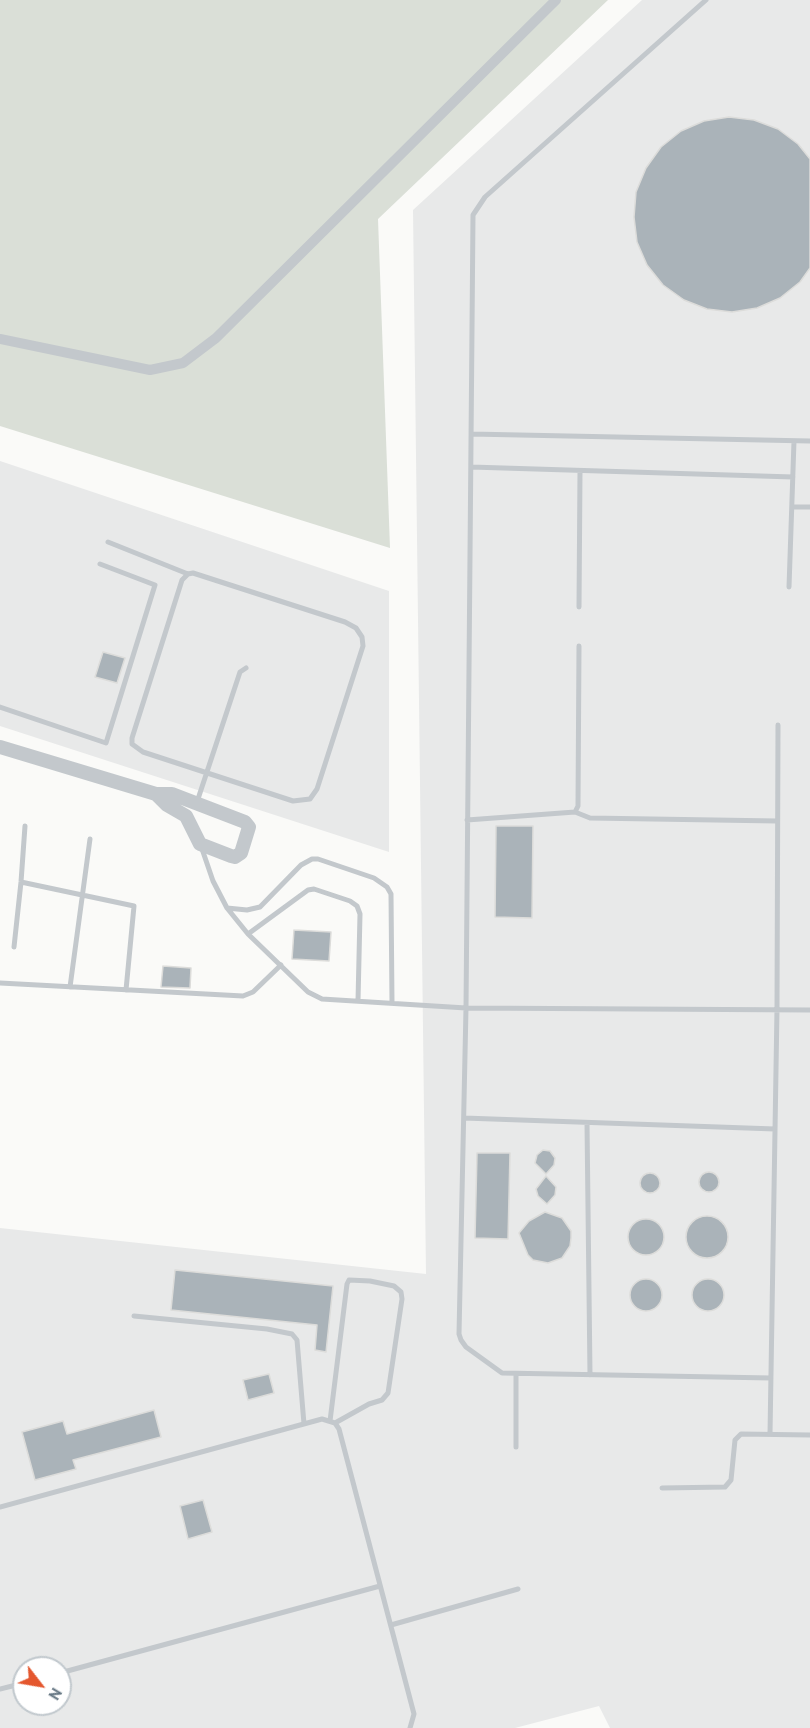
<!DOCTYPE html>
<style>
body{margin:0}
#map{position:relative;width:810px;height:1728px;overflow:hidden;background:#fafaf8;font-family:"PT Sans",sans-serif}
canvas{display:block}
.north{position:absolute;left:12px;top:1656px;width:60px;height:60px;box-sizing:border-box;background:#fff;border:2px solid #c1c8cd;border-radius:50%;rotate:121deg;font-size:16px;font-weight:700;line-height:24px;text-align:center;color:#657683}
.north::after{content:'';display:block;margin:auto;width:21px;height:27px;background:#e4572e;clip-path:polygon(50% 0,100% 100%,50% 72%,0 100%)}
</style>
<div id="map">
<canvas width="810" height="1728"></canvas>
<div class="north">N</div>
</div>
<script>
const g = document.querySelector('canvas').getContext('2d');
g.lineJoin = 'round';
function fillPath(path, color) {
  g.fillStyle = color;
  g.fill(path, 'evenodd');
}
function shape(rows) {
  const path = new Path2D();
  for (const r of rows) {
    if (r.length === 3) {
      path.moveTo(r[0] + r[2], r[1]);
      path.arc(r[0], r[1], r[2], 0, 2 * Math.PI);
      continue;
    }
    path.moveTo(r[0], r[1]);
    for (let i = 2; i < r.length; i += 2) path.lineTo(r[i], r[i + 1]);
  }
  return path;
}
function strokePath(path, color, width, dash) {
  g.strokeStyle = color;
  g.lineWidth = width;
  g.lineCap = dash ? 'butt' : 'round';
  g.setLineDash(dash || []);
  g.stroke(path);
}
const built = shape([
 [642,0,810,0,810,1728,610,1728,599,1706,515,1728,0,1728,0,1228,426,1274,413,210],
 [24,1668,60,1668,60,1704,24,1704],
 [0,461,389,591,389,852,0,726]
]);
const green = shape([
 [0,0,608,0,378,219,390,548,0,426]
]);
const building = shape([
 [729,117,754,120,778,129,798,144,810,159,810,268,800,282,780,298,757,308,732,312,707,309,684,300,663,285,647,265,637,242,634,217,636,192,646,168,661,147,681,131,704,121,729,117],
 [103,652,125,658,117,683,95,677,103,652],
 [496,826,533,826,532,918,495,917,496,826],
 [294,930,331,932,329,961,292,959,294,930],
 [163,966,191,968,190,988,161,987,163,966],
 [543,1150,550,1151,555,1158,554,1165,546,1174,535,1163,537,1155,543,1150],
 [477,1153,510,1153,508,1239,475,1238,477,1153],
 [709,1182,10],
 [650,1183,10],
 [546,1176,556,1187,555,1195,547,1204,538,1196,536,1189,546,1176],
 [545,1212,562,1218,571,1231,571,1238,570,1246,562,1258,548,1263,533,1260,528,1255,519,1233,529,1221,545,1212],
 [707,1237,21],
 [646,1237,18],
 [175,1270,333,1286,326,1352,315,1350,317,1325,171,1310,175,1270],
 [708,1295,16],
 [646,1295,16],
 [269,1374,274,1393,248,1400,243,1380,269,1374],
 [154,1410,161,1437,73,1460,76,1469,35,1480,22,1432,63,1421,67,1434,154,1410],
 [203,1500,212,1532,188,1539,180,1506,203,1500]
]);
const service = shape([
 [706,0,485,197,473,215,466,1008,459,1334,461,1340,466,1347,502,1373,771,1378],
 [471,434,810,441],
 [471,467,793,477],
 [792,507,810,507],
 [108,542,188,574,193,573,345,622,356,628,362,637,363,646,317,789,310,799,293,801,143,752,132,744,132,738,182,580,188,574],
 [789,587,794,441],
 [579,607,580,471],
 [0,707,106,743,155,585,100,564],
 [197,802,240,672,246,668],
 [575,812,590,818,777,821],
 [467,820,575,812,578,806,579,646],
 [201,846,213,881,227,908,248,934,308,992,322,999,466,1008,810,1010],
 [21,882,134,906,126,990],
 [227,908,247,910,260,907,301,865,312,859,318,859,374,878,387,887,391,894,392,1003],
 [248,934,308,890,314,889,350,901,357,906,360,914,358,1001],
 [14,947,21,882,25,826],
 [0,983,243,996,253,992,281,965],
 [70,987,90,839],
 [464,1118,775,1129],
 [587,1123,590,1375],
 [134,1316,267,1329,292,1334,297,1340,304,1424],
 [330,1421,347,1284,349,1280,370,1281,394,1286,401,1292,402,1299,388,1393,382,1400,369,1404,335,1423],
 [770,1434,777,1009,778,725],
 [516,1447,516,1374],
 [662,1488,725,1487,731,1480,735,1440,741,1434,810,1435],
 [0,1507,322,1419,335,1423,339,1429,414,1714,410,1728],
 [391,1625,518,1589],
 [60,1673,380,1586],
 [0,1689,24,1683]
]);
const minor = shape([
 [0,339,150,370,183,363,216,338,556,0]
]);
const tertiary = shape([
 [0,747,156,794,172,794,245,822,249,827,241,853,235,857,231,856,200,844,186,816,167,805,156,794]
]);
fillPath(built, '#e8e9e9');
fillPath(green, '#dadfd7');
fillPath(building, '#aab3b9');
strokePath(building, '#dcdcda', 1.5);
strokePath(service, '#c3c8cc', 5);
strokePath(minor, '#c3c8cc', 10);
strokePath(tertiary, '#c3c8cc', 14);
</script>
